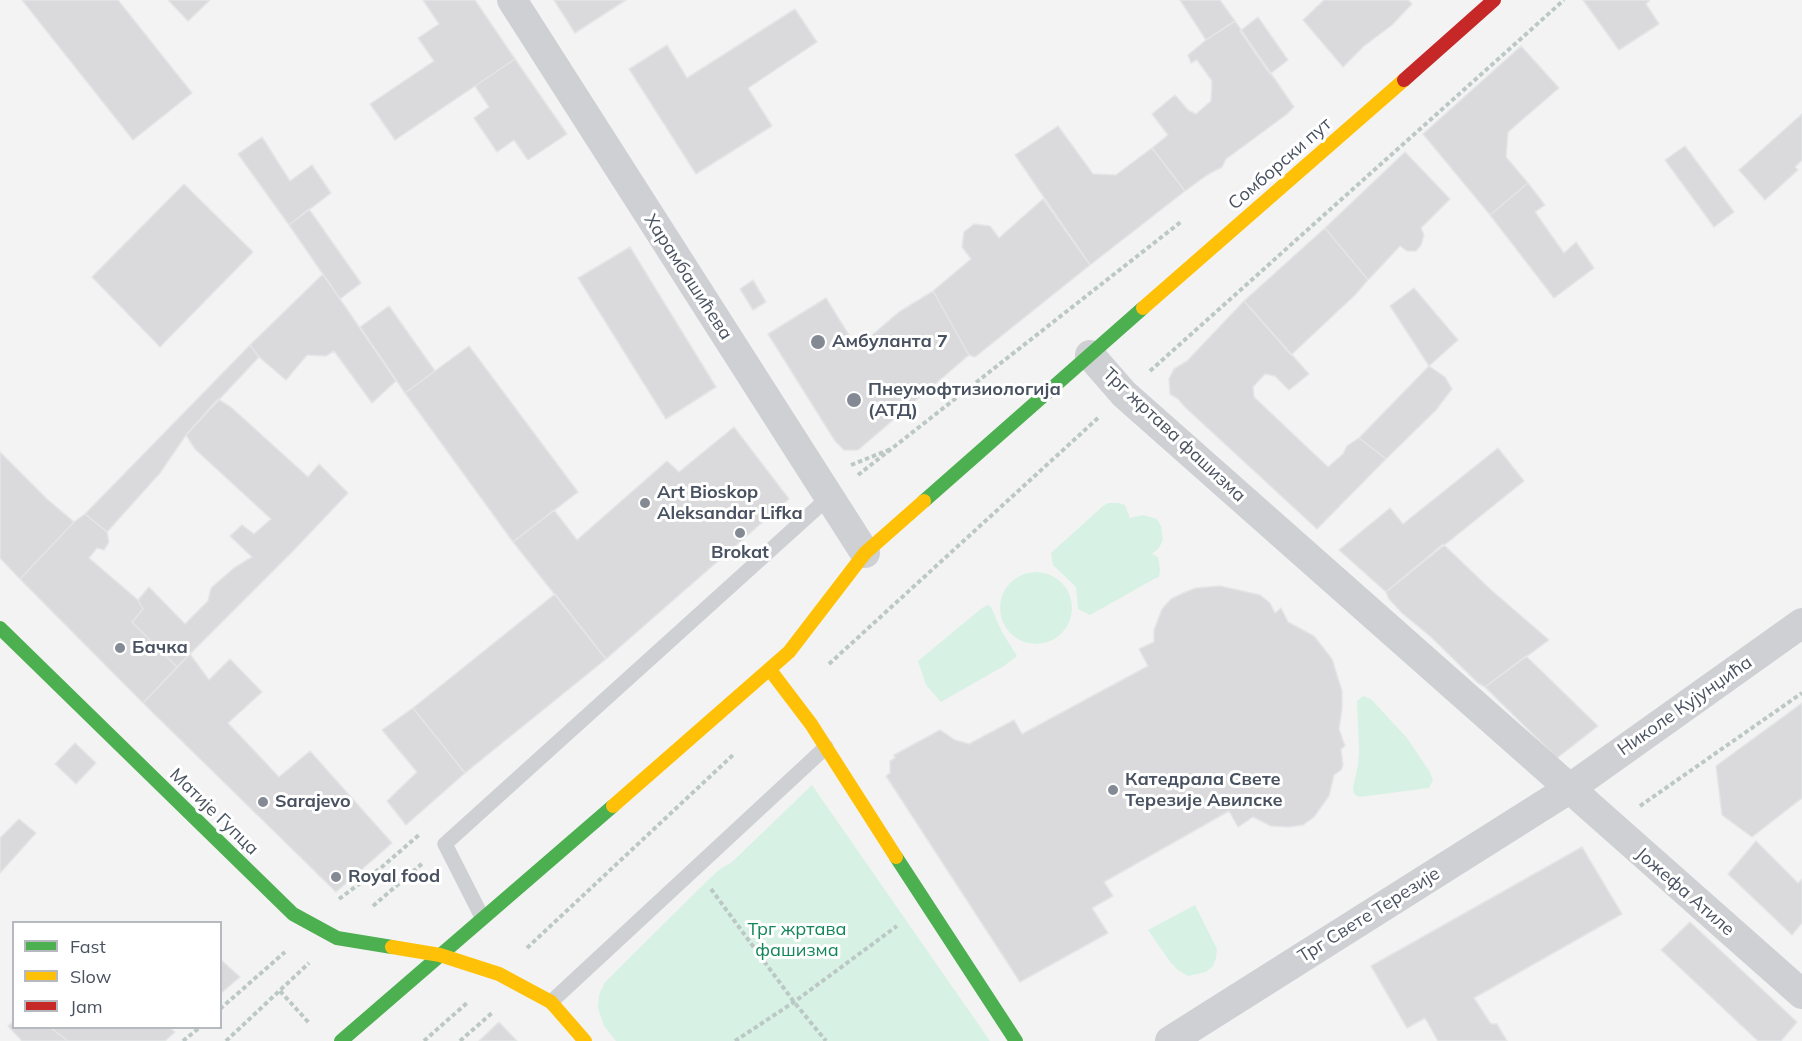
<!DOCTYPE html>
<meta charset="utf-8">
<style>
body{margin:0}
#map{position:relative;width:1802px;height:1041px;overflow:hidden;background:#f3f3f3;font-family:Mulish,sans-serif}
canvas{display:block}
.legend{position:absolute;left:12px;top:921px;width:210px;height:108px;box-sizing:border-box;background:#fff;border:2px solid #b6babf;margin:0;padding:8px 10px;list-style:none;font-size:18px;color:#495260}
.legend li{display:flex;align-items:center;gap:12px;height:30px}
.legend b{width:30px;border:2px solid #b6babf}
</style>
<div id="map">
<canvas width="1802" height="1041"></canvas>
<ul class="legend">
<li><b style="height:8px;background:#4caf50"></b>Fast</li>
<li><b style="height:8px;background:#ffc107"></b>Slow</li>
<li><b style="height:8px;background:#c62828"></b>Jam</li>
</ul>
</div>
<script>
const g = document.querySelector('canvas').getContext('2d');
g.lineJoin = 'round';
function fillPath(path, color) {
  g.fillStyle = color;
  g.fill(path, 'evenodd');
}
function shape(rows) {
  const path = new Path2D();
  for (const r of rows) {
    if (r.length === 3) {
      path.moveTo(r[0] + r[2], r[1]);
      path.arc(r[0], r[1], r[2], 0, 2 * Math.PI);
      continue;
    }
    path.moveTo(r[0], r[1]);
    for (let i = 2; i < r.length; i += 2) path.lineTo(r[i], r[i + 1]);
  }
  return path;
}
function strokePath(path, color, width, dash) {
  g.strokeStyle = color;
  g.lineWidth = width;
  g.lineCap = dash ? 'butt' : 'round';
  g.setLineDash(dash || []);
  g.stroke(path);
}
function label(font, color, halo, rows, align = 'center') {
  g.font = font + ' Mulish,sans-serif';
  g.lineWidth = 6;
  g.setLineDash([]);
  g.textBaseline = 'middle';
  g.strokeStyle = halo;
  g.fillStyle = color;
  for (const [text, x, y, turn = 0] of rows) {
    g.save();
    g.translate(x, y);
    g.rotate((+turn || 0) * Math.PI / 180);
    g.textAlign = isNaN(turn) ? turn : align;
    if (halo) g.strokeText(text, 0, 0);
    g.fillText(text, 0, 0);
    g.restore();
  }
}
const green = shape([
 [1108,503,1118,503,1125,505,1130,518,1143,515,1157,519,1161,526,1163,540,1159,548,1152,554,1158,557,1160,570,1159,577,1154,579,1090,615,1078,609,1076,587,1053,565,1051,553,1103,506],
 [1036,608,36],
 [988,605,991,607,1002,632,1017,656,1004,666,941,702,926,685,918,661,982,608],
 [1363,696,1371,699,1407,738,1430,772,1433,780,1429,788,1367,796,1359,797,1354,794,1353,787,1358,765,1359,751,1357,701],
 [812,785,990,1041,616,1041,604,1026,598,1008,599,995,605,982,706,882,720,869,732,862],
 [1195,905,1217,949,1216,958,1213,966,1206,972,1188,976,1178,970,1171,963,1148,930]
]);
const building = shape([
 [22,0,118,0,192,93,133,140,22,0],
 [168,0,210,0,188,21,168,0],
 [423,0,475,0,515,59,395,140,370,104,434,61,418,38,439,24,423,0],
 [554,0,626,0,575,33,554,0],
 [1180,0,1220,0,1235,21,1206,40,1180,0],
 [1324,0,1408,0,1412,4,1392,25,1364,46,1343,67,1303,20,1324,0],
 [1583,0,1650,0,1646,4,1659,24,1619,50,1583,0],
 [795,9,817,42,748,88,772,126,696,174,629,69,667,45,687,78,795,9],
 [1258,17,1288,60,1270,74,1240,31,1258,17],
 [1235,21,1294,107,1287,114,1226,159,1222,167,1207,175,1185,191,1152,148,1168,135,1152,114,1175,95,1188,110,1196,114,1211,101,1212,81,1197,60,1191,63,1188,55,1206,40,1235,21],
 [1521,46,1559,88,1508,132,1506,157,1528,183,1490,215,1423,134,1521,46],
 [515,59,567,134,528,160,514,140,497,152,474,118,489,107,475,86,515,59],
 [1802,114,1802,160,1795,167,1798,170,1765,200,1739,170,1802,114],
 [1058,126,1093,174,1116,175,1152,148,1185,191,1090,265,1015,155,1058,126],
 [262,137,290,181,312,165,331,193,289,225,238,154,262,137],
 [1685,146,1734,212,1714,227,1665,160,1685,146],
 [1405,152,1450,199,1421,228,1424,235,1421,245,1416,251,1407,251,1400,246,1368,280,1325,228,1405,152],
 [1528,183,1545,205,1535,212,1564,253,1576,242,1594,268,1554,298,1490,215,1528,183],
 [184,184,253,252,160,347,92,277,184,184],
 [1043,199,1090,265,975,357,969,355,933,291,971,259,962,247,964,232,974,224,990,226,999,238,1043,199],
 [309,209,361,283,340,299,289,225,309,209],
 [1325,228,1368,280,1355,295,1291,355,1244,301,1325,228],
 [630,247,716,387,666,419,578,278,630,247],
 [323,274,396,381,372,403,334,351,326,356,307,355,286,380,259,357,250,345,323,274],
 [753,280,766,302,753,310,740,289,753,280],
 [1414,288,1458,340,1429,366,1390,306,1414,288],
 [933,291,969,355,858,450,844,450,835,441,768,334,826,298,857,348,899,312,933,291],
 [1244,301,1309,374,1289,390,1275,376,1265,374,1253,387,1254,397,1328,467,1343,454,1347,446,1359,438,1386,459,1317,529,1186,408,1178,399,1170,394,1169,379,1174,369,1187,361,1244,301],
 [389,306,435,371,405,393,360,327,389,306],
 [250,345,259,357,186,435,160,473,107,532,85,514,250,345],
 [469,346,578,492,513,542,405,393,469,346],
 [1429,366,1445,377,1452,389,1436,410,1386,459,1359,438,1429,366],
 [218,399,232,408,308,477,319,464,348,493,294,550,177,667,132,622,143,609,138,600,149,587,185,624,208,601,211,588,234,568,252,557,230,536,242,525,254,534,271,519,195,449,186,435,218,399],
 [734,427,789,499,606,659,513,542,554,510,577,540,667,461,679,472,734,427],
 [1498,448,1524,481,1386,592,1339,550,1390,508,1403,524,1498,448],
 [0,452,47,499,74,522,20,579,0,558,0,452],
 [85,514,107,532,109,542,104,550,97,548,89,558,138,600,143,609,132,622,177,667,143,703,20,579,74,522,85,514],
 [1443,544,1490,589,1549,640,1485,687,1478,683,1431,637,1402,613,1389,599,1386,592,1443,544],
 [1220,586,1260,595,1270,603,1275,613,1281,608,1288,622,1314,636,1332,659,1342,691,1342,709,1339,729,1345,746,1341,749,1343,765,1341,770,1334,775,1329,796,1314,817,1303,825,1288,827,1271,826,1253,817,1238,827,1229,811,1104,882,1113,896,1092,908,1108,933,1020,982,886,776,890,773,890,761,895,758,894,755,940,730,955,740,969,744,1014,720,1022,734,1148,666,1139,649,1154,642,1154,630,1162,609,1171,599,1181,594,1196,588,1220,586],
 [555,594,606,659,465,773,413,708,555,594],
 [190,654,209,680,230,659,262,692,228,723,279,777,310,751,392,843,336,892,143,703,190,654],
 [1526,656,1598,726,1557,758,1485,687,1526,656],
 [1802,703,1802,798,1752,837,1722,815,1716,766,1802,703],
 [413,708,465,773,406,825,387,801,417,772,382,730,413,708],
 [75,743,96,763,76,784,55,764,75,743],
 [19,819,36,833,0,873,0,838,19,819],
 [1756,841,1798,883,1802,879,1802,923,1792,935,1728,874,1756,841],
 [1582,847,1622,914,1474,998,1491,1024,1497,1024,1507,1041,1438,1041,1425,1018,1407,1028,1371,966,1582,847],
 [1690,922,1797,1022,1781,1041,1758,1041,1661,950,1690,922],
 [220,959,240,977,220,994,220,959],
 [14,1021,14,1028,51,1028,68,1041,22,1041,8,1026,14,1021],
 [499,1022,517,1041,479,1041,499,1022],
 [51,1028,170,1028,175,1032,165,1041,68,1041,51,1028]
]);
const path = shape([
 [1150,371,1564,0],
 [851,465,891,449],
 [858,475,1182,221],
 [829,664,1098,418],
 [1640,806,1802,693],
 [711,889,794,1002,826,1041],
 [339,899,383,866,420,834],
 [373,906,424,862],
 [527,948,734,754],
 [280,991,310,1024],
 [220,1009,285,952],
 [183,1041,199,1028],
 [226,1041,309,963],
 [424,1041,468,1002],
 [460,1041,493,1012],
 [735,1041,794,1002,897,926]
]);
const lane = shape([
 [482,917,445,844,828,498],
 [551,1002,826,747]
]);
const street = shape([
 [512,0,865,553],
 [1090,355,1124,394,1802,994],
 [1170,1041,1569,789,1802,623]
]);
const fast = shape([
 [924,501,1143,308],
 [0,628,293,914,337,938,392,947],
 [896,857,1016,1041],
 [341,1041,613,806]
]);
const slow = shape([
 [1143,308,1404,80],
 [770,670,811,724,896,857],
 [613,806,789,652,865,553,924,501],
 [392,947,440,955,499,974,551,1002,585,1041]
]);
const jam = shape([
 [1404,80,1494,0]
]);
const markers = [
 [818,342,8,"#848a93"],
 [854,400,8,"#848a93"],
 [645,503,6,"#848a93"],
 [740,533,6,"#848a93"],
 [120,648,6,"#848a93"],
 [1113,790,6,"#848a93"],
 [263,802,6,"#848a93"],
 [336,877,6,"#848a93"]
];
const streetNames = [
 ["Сомборски пут",1280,164,-41],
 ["Харамбашићева",688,277,57],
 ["Трг жртава фашизма",1174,435,43],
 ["Николе Кујунџића",1685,706,-35],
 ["Матије Гупца",214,812,44],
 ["Јожефа Атиле",1685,892,41],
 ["Трг Свете Терезије",1369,915,-32]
];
const poiNames = [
 ["Амбуланта 7",832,342],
 ["Пнеумофтизиологија",868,390],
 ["(АТД)",868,411],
 ["Art Bioskop",657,493],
 ["Aleksandar Lifka",657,514],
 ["Brokat",740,553,"center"],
 ["Бачка",132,648],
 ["Катедрала Свете",1125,780],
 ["Терезије Авилске",1125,801],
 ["Sarajevo",275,802],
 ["Royal food",348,877]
];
const parkNames = [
 ["Трг жртава",797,930],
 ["фашизма",797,951]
];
fillPath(green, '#d7f2e5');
fillPath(building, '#dadadc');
strokePath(building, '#e4e5e6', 1.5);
strokePath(path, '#bbc8c5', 4, [4.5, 3]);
strokePath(lane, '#ced0d3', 15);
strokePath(street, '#ced0d3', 30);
strokePath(fast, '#4caf50', 14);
strokePath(slow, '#ffc107', 14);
strokePath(jam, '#c62828', 14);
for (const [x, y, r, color] of markers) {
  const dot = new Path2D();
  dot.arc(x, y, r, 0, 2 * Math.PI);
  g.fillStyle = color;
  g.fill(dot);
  strokePath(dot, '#fff', 2);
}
label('18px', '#495260', '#fff', streetNames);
label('bold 18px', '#495260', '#fff', poiNames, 'left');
label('18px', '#15865b', '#fff', parkNames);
</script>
